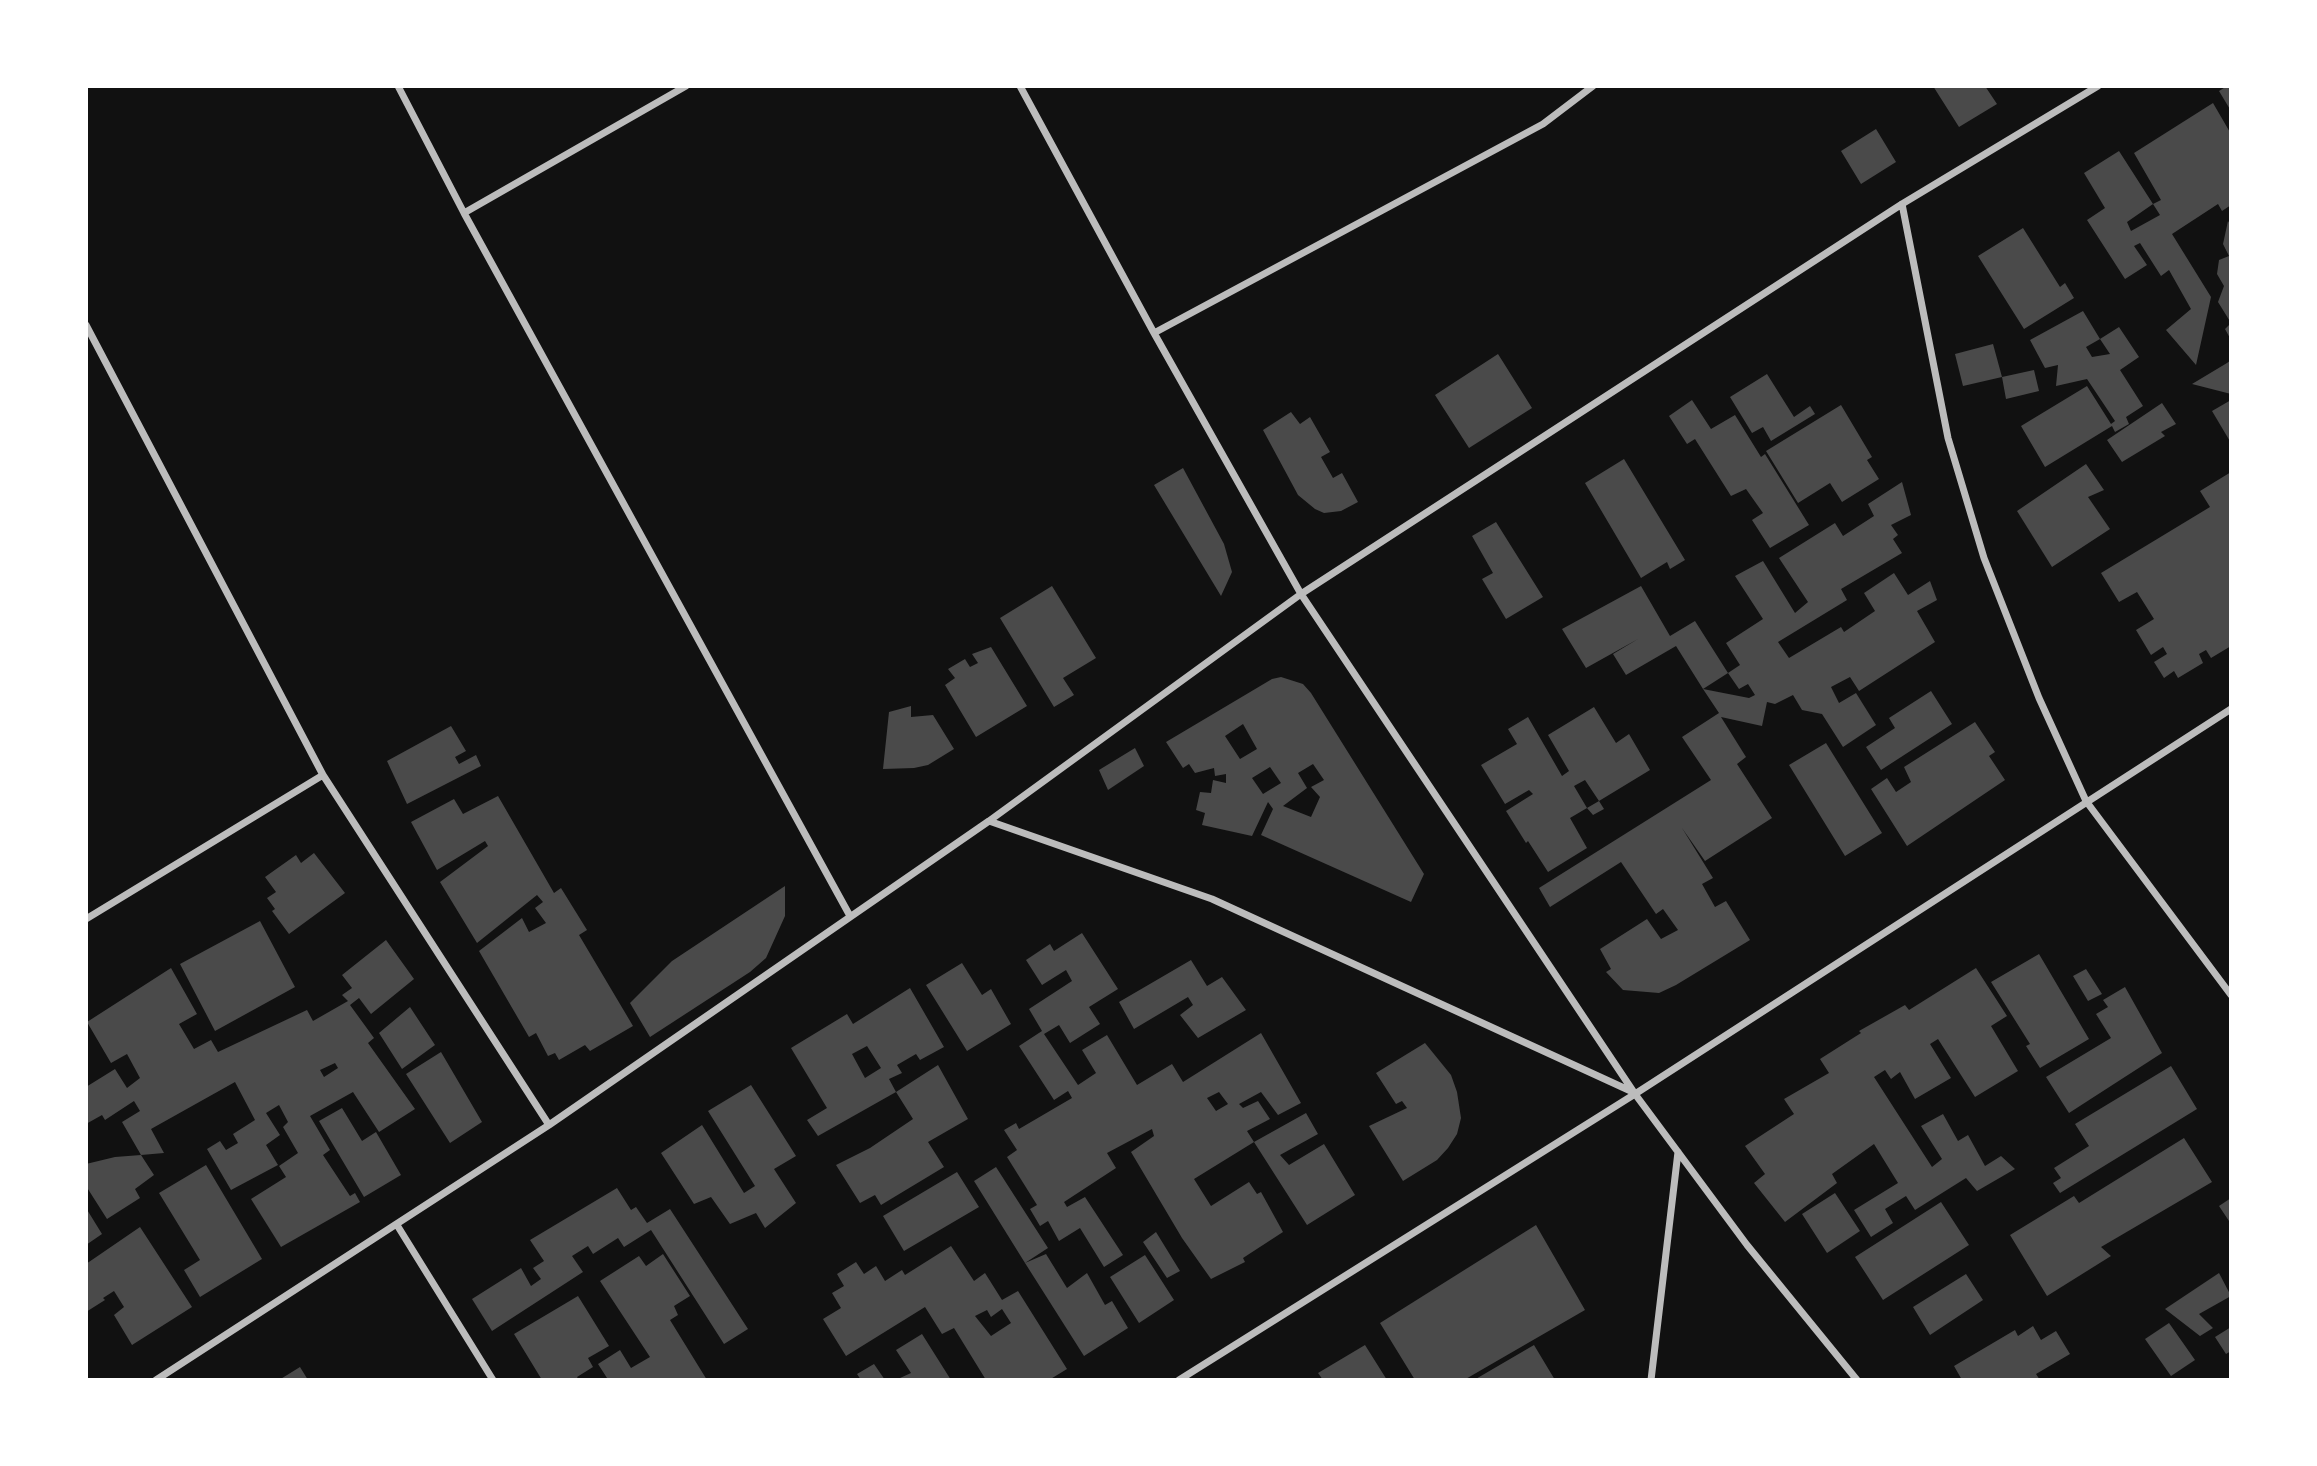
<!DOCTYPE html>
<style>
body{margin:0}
#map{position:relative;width:2317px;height:1466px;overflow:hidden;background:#111;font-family:"Varela Round",sans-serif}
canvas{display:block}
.frame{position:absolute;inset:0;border:88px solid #fff;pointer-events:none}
</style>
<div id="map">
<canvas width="2317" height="1466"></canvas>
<div class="frame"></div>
</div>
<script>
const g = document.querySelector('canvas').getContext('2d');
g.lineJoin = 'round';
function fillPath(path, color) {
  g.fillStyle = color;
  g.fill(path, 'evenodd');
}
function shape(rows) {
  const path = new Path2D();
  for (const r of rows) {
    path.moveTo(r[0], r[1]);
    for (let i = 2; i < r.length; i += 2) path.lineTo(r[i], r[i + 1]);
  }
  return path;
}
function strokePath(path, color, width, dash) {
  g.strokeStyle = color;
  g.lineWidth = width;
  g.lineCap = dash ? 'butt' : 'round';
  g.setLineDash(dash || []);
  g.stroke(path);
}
const building = shape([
 [1933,86,1985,86,1997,104,1959,127],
 [2227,86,2231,86,2231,111,2219,91],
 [2213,103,2231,134,2231,205,2222,211,2218,204,2172,234,2211,297,2196,365,2166,330,2191,309,2169,270,2161,276,2140,243,2134,246,2147,265,2125,279,2087,220,2105,208,2084,173,2119,151,2153,204,2127,222,2131,231,2160,215,2153,204,2161,200,2134,153],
 [1876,129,1896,162,1861,184,1841,151],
 [2228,221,2231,226,2231,340,2225,329,2231,323,2218,302,2224,286,2217,274,2219,260,2229,256,2223,244],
 [2023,228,2060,287,2065,283,2074,298,2024,329,1978,256],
 [2083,311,2100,339,2086,347,2092,357,2110,354,2100,339,2119,327,2139,357,2120,370,2143,406,2126,417,2129,424,2115,432,2112,426,2045,467,2021,426,2087,386,2111,424,2115,421,2087,379,2056,386,2058,365,2045,368,2030,340],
 [1993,344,2002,377,1963,386,1955,354],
 [1498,354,1532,408,1469,448,1435,395],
 [2231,360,2231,394,2192,384,2227,363],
 [2034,370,2039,391,2006,399,2002,377],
 [1767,374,1794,417,1810,406,1815,414,1771,441,1763,427,1752,433,1730,397],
 [1692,400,1711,429,1735,415,1761,457,1765,454,1809,525,1770,548,1752,520,1763,513,1746,489,1731,496,1695,439,1687,444,1669,416],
 [2231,400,2231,443,2212,411],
 [2162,403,2176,424,2161,432,2165,436,2122,462,2107,440],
 [1841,405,1872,457,1867,460,1879,479,1842,502,1830,483,1798,503,1766,451],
 [1291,412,1300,424,1310,417,1330,452,1321,457,1333,478,1342,473,1358,502,1341,511,1324,513,1315,509,1298,495,1263,430],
 [1624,459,1685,560,1670,569,1667,562,1641,578,1585,483],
 [2086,464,2104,490,2088,497,2110,529,2052,567,2017,511],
 [1183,468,1224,544,1232,572,1221,596,1154,485],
 [2231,472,2231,646,2211,658,2206,650,2199,654,2203,663,2178,678,2174,671,2164,678,2154,662,2167,654,2163,647,2151,655,2136,630,2154,619,2137,592,2119,602,2101,573,2210,507,2200,491],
 [1902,482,1911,515,1891,525,1898,535,1893,539,1902,553,1841,589,1847,600,1778,642,1789,658,1841,627,1844,632,1875,611,1864,593,1894,573,1908,595,1930,581,1937,600,1917,611,1935,642,1859,691,1850,677,1831,687,1839,703,1856,693,1876,725,1843,747,1822,714,1802,710,1793,695,1775,704,1767,702,1762,726,1721,717,1746,757,1737,764,1772,818,1705,861,1682,828,1713,878,1702,884,1715,907,1726,901,1750,940,1676,985,1659,993,1623,990,1606,972,1611,969,1600,949,1647,919,1661,939,1678,930,1663,909,1656,914,1621,862,1550,907,1539,888,1711,780,1682,737,1719,713,1703,689,1749,698,1755,695,1748,684,1739,689,1728,673,1740,665,1726,643,1763,619,1735,576,1763,561,1795,613,1808,602,1779,558,1835,523,1843,536,1874,516,1868,504],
 [1496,522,1543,597,1506,619,1482,579,1493,573,1472,536],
 [1052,586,1096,658,1063,678,1074,695,1054,707,1000,618],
 [1641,586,1670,636,1695,621,1728,673,1703,689,1676,646,1626,675,1613,654,1638,639,1586,668,1562,629],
 [991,647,1027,706,976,737,945,685,955,678,948,669,965,659,970,667,978,663,972,654],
 [1281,677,1303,684,1311,693,1424,874,1411,902,1261,835,1273,809,1268,802,1252,836,1202,825,1205,813,1196,810,1200,792,1211,793,1213,780,1226,783,1226,774,1215,776,1214,768,1195,773,1189,764,1183,768,1166,742,1272,679],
 [1243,724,1257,749,1240,759,1225,736],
 [1313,764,1324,780,1311,787,1320,797,1311,817,1283,806,1307,788,1298,773],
 [1270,767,1281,783,1263,794,1252,778],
 [1931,691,1952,724,1881,770,1866,747,1895,728,1889,718],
 [911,706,911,717,933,715,954,749,928,765,914,768,883,769,889,712],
 [1594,707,1616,743,1629,734,1650,770,1599,801,1604,809,1593,815,1587,808,1599,801,1585,780,1574,786,1587,808,1570,818,1587,848,1548,872,1528,841,1526,843,1506,811,1533,794,1529,790,1505,804,1481,765,1517,744,1508,729,1528,717,1562,776,1569,771,1548,735],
 [1975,722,1995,752,1989,756,2005,780,1907,846,1871,789,1887,778,1896,792,1911,782,1904,767],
 [451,726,466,751,455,757,459,764,476,755,481,766,407,804,387,761],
 [1826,743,1882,833,1845,856,1789,765],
 [1135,748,1144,766,1108,790,1099,770],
 [498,796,554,893,561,888,587,930,579,935,633,1026,590,1051,585,1045,559,1060,555,1053,548,1056,536,1033,529,1037,479,951,522,918,529,932,546,923,535,908,543,902,537,895,477,943,440,882,488,846,485,841,437,870,411,822,454,799,463,814],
 [314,853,345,893,289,934,272,911,275,909,267,898,276,892,265,877,296,855,301,863],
 [785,886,785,916,766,958,750,972,650,1037,630,1003,672,961],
 [260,921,295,987,215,1031,180,964],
 [1082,933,1118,989,1089,1007,1100,1024,1070,1043,1059,1025,1044,1034,1078,1085,1096,1073,1082,1050,1107,1035,1137,1085,1172,1064,1183,1082,1261,1033,1301,1103,1278,1115,1261,1092,1239,1104,1243,1108,1258,1101,1270,1119,1247,1131,1254,1142,1194,1179,1211,1206,1249,1182,1257,1194,1261,1192,1283,1232,1243,1258,1245,1262,1211,1279,1182,1238,1131,1152,1154,1136,1152,1129,1107,1153,1116,1168,1064,1202,1067,1207,1085,1197,1123,1255,1104,1267,1080,1228,1059,1241,1048,1221,1040,1226,1030,1209,1037,1205,1007,1157,1017,1150,1004,1130,1016,1123,1019,1129,1072,1098,1068,1091,1054,1100,1019,1046,1042,1031,1029,1009,1072,981,1066,970,1042,985,1026,960,1050,944,1054,951],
 [1219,1092,1228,1104,1216,1111,1207,1098],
 [386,940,414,979,371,1014,359,998,350,1005,374,1038,368,1043,415,1109,379,1132,353,1092,310,1116,330,1150,323,1155,350,1196,355,1193,360,1202,281,1247,251,1199,286,1177,279,1166,298,1153,283,1127,288,1122,279,1105,266,1113,280,1135,266,1145,278,1165,231,1190,207,1149,220,1141,226,1150,238,1143,233,1134,255,1120,235,1082,151,1129,164,1153,141,1155,154,1175,135,1189,140,1198,107,1219,86,1186,86,1164,115,1157,141,1155,122,1122,140,1111,134,1101,105,1120,102,1115,86,1124,86,1087,115,1069,127,1088,140,1078,127,1054,111,1063,87,1022,171,968,197,1014,179,1024,194,1049,211,1040,218,1052,307,1010,313,1021,348,1001,342,995,352,988,342,975],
 [335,1063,338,1068,324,1077,320,1070],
 [2039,954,2089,1039,2040,1068,2026,1046,2030,1044,1991,982],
 [1191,960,1207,986,1222,977,1246,1010,1198,1038,1180,1015,1193,1005,1188,997,1134,1029,1119,1002],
 [962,963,982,995,991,989,1011,1024,967,1051,926,985],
 [1976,968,2007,1016,1991,1026,2018,1071,1975,1097,1938,1039,1930,1044,1951,1078,1915,1099,1900,1072,1891,1079,1885,1070,1874,1077,1932,1167,1942,1159,1921,1126,1943,1114,1958,1141,1968,1135,1985,1166,2001,1156,2015,1169,1977,1191,1966,1178,1915,1210,1906,1196,1885,1209,1893,1223,1871,1237,1854,1210,1898,1183,1874,1144,1832,1174,1837,1183,1785,1222,1754,1183,1765,1174,1745,1146,1794,1114,1784,1099,1829,1073,1820,1059,1861,1033,1859,1031,1905,1005,1909,1010],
 [2086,969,2102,994,2088,1001,2073,976],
 [2125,987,2162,1053,2069,1113,2046,1077,2111,1038,2096,1014,2108,1007,2103,1000],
 [910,988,944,1047,920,1060,916,1054,897,1065,902,1073,889,1079,896,1092,818,1136,807,1120,827,1108,791,1048,847,1014,853,1024],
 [867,1046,881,1068,865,1078,852,1054],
 [410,1007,435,1045,402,1069,379,1033],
 [1425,1043,1451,1075,1457,1092,1461,1118,1457,1134,1448,1148,1437,1160,1403,1181,1369,1126,1407,1108,1402,1101,1396,1104,1376,1073],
 [441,1052,482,1122,450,1143,406,1074],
 [938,1065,968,1119,928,1142,944,1167,881,1205,875,1195,860,1203,836,1165,870,1148,913,1119,896,1092],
 [2171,1066,2197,1109,2060,1193,2053,1183,2061,1178,2054,1168,2089,1146,2075,1124],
 [751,1085,796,1156,774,1169,796,1203,765,1228,756,1213,730,1224,711,1197,694,1204,661,1153,702,1125,744,1193,755,1186,708,1111],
 [342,1108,362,1141,376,1132,401,1175,364,1197,319,1121],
 [1306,1113,1318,1134,1280,1155,1289,1165,1324,1144,1355,1195,1307,1225,1254,1142],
 [2184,1138,2212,1182,2101,1247,2111,1256,2047,1296,2010,1235,2074,1196,2079,1203],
 [206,1165,262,1259,200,1297,184,1270,200,1260,159,1193],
 [996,1167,1048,1248,1025,1263,974,1181],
 [957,1172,979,1207,904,1251,883,1216],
 [617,1188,631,1210,636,1207,647,1223,670,1209,748,1329,724,1344,651,1230,624,1247,618,1238,593,1254,588,1246,572,1256,583,1272,492,1331,472,1299,521,1268,531,1286,541,1279,533,1268,544,1261,530,1240],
 [1835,1193,1860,1231,1827,1253,1802,1214],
 [2231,1198,2231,1224,2219,1206],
 [1941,1202,1969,1245,1883,1300,1855,1257],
 [86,1208,102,1234,86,1245],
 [1536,1225,1585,1310,1464,1380,1415,1380,1380,1323],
 [140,1227,192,1307,132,1345,114,1315,124,1307,114,1291,103,1298,105,1300,86,1312,86,1264],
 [1156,1232,1180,1271,1167,1278,1143,1242],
 [951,1246,974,1281,985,1273,1002,1300,1018,1291,1067,1369,1049,1380,986,1380,954,1328,942,1334,925,1307,846,1356,823,1319,841,1308,832,1293,844,1286,837,1274,856,1262,864,1274,876,1266,885,1281,902,1270,905,1275],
 [1002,1309,1011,1323,991,1336,975,1316,987,1310,991,1317],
 [663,1254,690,1296,674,1306,678,1315,670,1320,707,1380,603,1380,607,1378,598,1364,620,1350,631,1368,650,1357,600,1281,639,1256,646,1266],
 [1046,1254,1067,1288,1087,1273,1105,1305,1112,1301,1128,1328,1084,1356,1025,1263],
 [1145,1255,1174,1300,1139,1323,1110,1277],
 [2219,1273,2231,1296,2199,1314,2213,1328,2200,1336,2165,1309],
 [1966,1274,1983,1300,1930,1335,1913,1307],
 [578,1296,609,1346,588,1358,593,1367,577,1377,579,1380,542,1380,514,1334],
 [2169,1323,2195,1360,2171,1376,2145,1339],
 [2033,1326,2041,1340,2056,1331,2070,1354,2036,1374,2040,1380,1962,1380,1954,1366,2015,1330,2018,1336],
 [2231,1327,2231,1351,2226,1354,2215,1337],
 [922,1334,951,1380,902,1380,900,1378,911,1373,896,1350],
 [1365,1345,1387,1380,1323,1380,1318,1373],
 [1534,1345,1555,1380,1474,1380],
 [874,1364,885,1380,861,1380,857,1374],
 [300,1367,308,1380,279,1380]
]);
const minor = shape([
 [398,86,464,213,850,916],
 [1020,86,1154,333,1301,594,1635,1094,1747,1245,1857,1380],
 [1902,204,1948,438,1984,558,2039,698,2086,801,2231,995],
 [464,213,686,86],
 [86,325,323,775,549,1125],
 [1154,333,1543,124,1593,86],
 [989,821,1212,899,1635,1093],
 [86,919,323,775],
 [397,1225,493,1380],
 [156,1380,549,1125,989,821,1301,594,1902,204,2098,86],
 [1179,1380,1635,1094,2231,709],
 [1651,1380,1678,1152]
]);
fillPath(building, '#4a4a4a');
strokePath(minor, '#bcbcbc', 7);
</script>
